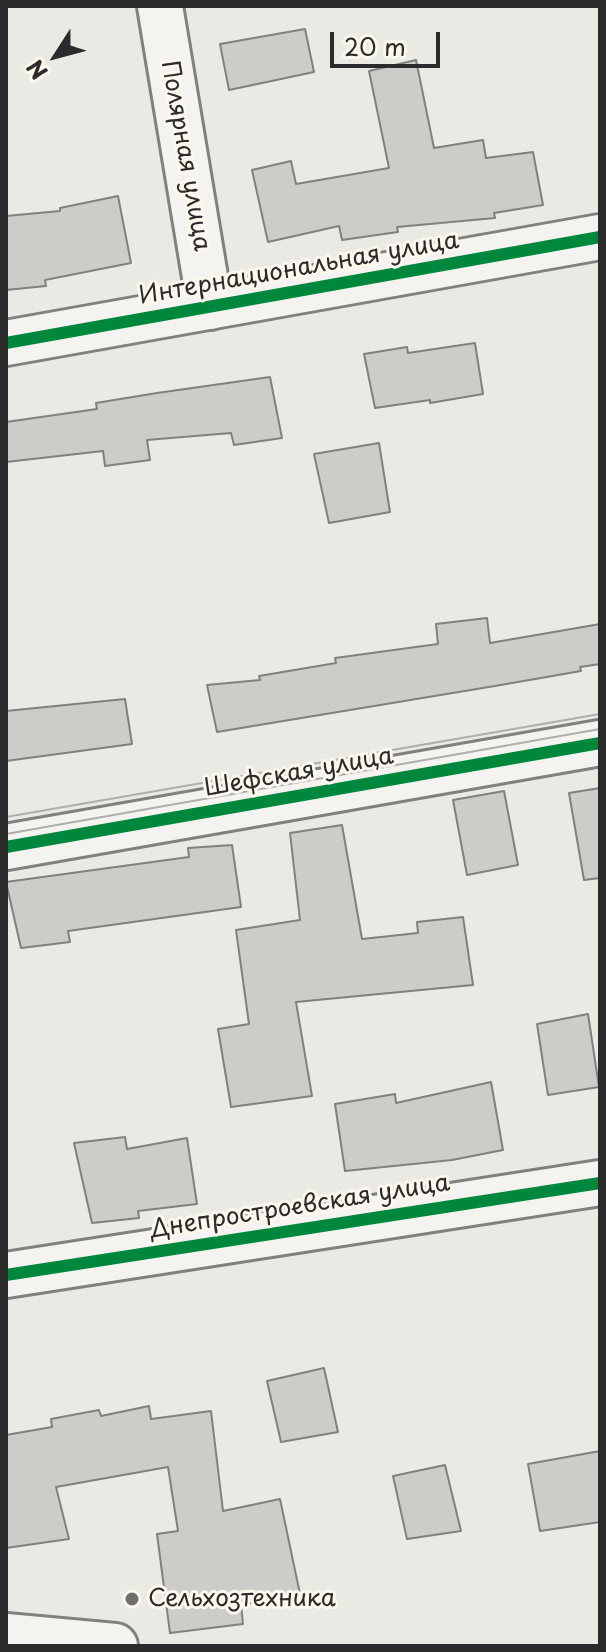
<!DOCTYPE html>
<meta charset="utf-8">
<style>
body{margin:0}
#map{position:relative;width:606px;height:1652px;overflow:hidden;background:#eae9e4;font-family:"Playpen Sans",sans-serif}
canvas{display:block}
.frame{position:absolute;inset:0;border:8px solid #2b2b2b;pointer-events:none}
.north{position:absolute;left:16px;top:16px;width:80px;height:80px;-webkit-text-stroke:6px #fbf7ec;paint-order:stroke;rotate:234deg;font-size:22px;font-weight:700;line-height:32px;text-align:center;color:#2b2b2b}
.north::after{content:'';display:block;margin:auto;width:28px;height:36px;background:#2b2b2b;clip-path:polygon(50% 0,100% 100%,50% 72%,0 100%)}
.scale{position:absolute;left:330px;top:32px;width:110px;height:36px;box-sizing:border-box;border:4px solid #2b2b2b;border-top:0;padding-left:10px;font-size:24px;line-height:28px;white-space:nowrap;color:#2b2b2b;-webkit-text-stroke:6px #fbf7ec;paint-order:stroke}
</style>
<div id="map">
<canvas width="606" height="1652"></canvas>
<div class="frame"></div>
<div class="north">N</div>
<div class="scale">20 m</div>
</div>
<script>
const g = document.querySelector('canvas').getContext('2d');
g.lineJoin = 'round';
function fillPath(path, color) {
  g.fillStyle = color;
  g.fill(path, 'evenodd');
}
function shape(rows) {
  const path = new Path2D();
  for (const r of rows) {
    path.moveTo(r[0], r[1]);
    for (let i = 2; i < r.length; i += 2) path.lineTo(r[i], r[i + 1]);
  }
  return path;
}
function strokePath(path, color, width, dash) {
  g.strokeStyle = color;
  g.lineWidth = width;
  g.lineCap = dash ? 'butt' : 'round';
  g.setLineDash(dash || []);
  g.stroke(path);
}
function label(font, color, halo, rows, align = 'center') {
  g.font = font + ' "Playpen Sans",sans-serif';
  g.lineWidth = 6;
  g.setLineDash([]);
  g.textBaseline = 'middle';
  g.strokeStyle = halo;
  g.fillStyle = color;
  for (const [text, x, y, turn = 0] of rows) {
    g.save();
    g.translate(x, y);
    g.rotate((+turn || 0) * Math.PI / 180);
    g.textAlign = isNaN(turn) ? turn : align;
    if (halo) g.strokeText(text, 0, 0);
    g.fillText(text, 0, 0);
    g.restore();
  }
}
const building = shape([
 [305,29,314,72,229,90,220,44,305,29],
 [416,60,434,148,483,140,486,158,533,152,543,205,494,213,495,218,397,227,398,232,342,240,339,226,268,242,252,170,291,161,296,184,389,168,369,71,416,60],
 [118,196,131,263,45,280,46,286,6,290,6,216,60,211,60,208,118,196],
 [475,343,483,394,430,403,430,400,375,408,364,354,407,347,408,353,475,343],
 [270,377,282,438,234,445,231,433,147,440,150,460,105,466,103,451,6,462,6,422,97,409,96,403,157,393,270,377],
 [379,443,390,512,329,523,314,454,379,443],
 [487,618,490,643,600,624,600,664,580,667,581,671,495,686,217,732,207,685,260,680,259,676,336,663,335,658,438,644,436,624,487,618],
 [125,699,132,744,6,761,6,711,125,699],
 [600,788,600,878,584,880,569,793,600,788],
 [504,791,518,865,467,875,453,800,504,791],
 [342,825,362,939,418,933,417,922,463,917,473,985,296,1002,312,1096,231,1107,218,1029,249,1024,236,930,300,920,290,833,342,825],
 [232,845,241,907,68,931,70,942,21,948,6,882,189,857,188,848,232,845],
 [588,1014,599,1087,548,1095,537,1024,588,1014],
 [491,1082,503,1150,452,1160,345,1171,335,1104,395,1094,396,1103,491,1082],
 [125,1137,127,1149,187,1138,197,1204,138,1211,139,1218,92,1223,74,1143,125,1137],
 [324,1368,338,1432,281,1442,267,1381,324,1368],
 [149,1406,151,1419,211,1411,223,1511,280,1499,300,1594,241,1605,243,1624,170,1633,157,1534,178,1531,168,1467,56,1487,69,1539,6,1548,6,1435,52,1427,51,1419,99,1410,101,1416,149,1406],
 [600,1451,600,1522,540,1531,528,1464,600,1451],
 [445,1465,461,1531,407,1539,393,1476,445,1465]
]);
const minor = shape([
 [160,6,210,307],
 [6,343,600,237],
 [6,847,600,743],
 [6,1275,600,1183]
]);
const highway = shape([
 [6,1636,115,1646]
]);
const tram = shape([
 [6,817,600,714],
 [6,834,600,729]
]);
const cycleway = shape([
 [6,343,600,237],
 [6,847,600,743],
 [6,1275,600,1183]
]);
const markers = [
 [132,1599,8,"#6e6e6c"]
];
const streetNames = [
 ["Полярная улица",185,156,80],
 ["Интернациональная улица",299,269,-10],
 ["Шефская улица",299,773,-10],
 ["Днепростроевская улица",300,1207,-9]
];
const poiNames = [
 ["Сельхозтехника",148,1599]
];
fillPath(building, '#cdccc8');
strokePath(building, '#81807e', 2);
strokePath(minor, '#81807e', 50);
strokePath(highway, '#81807e', 50);
strokePath(minor, '#f4f3ef', 44);
strokePath(highway, '#f4f3ef', 44);
strokePath(tram, '#afaeac', 2);
strokePath(cycleway, '#00873e', 12);
for (const [x, y, r, color] of markers) {
  const dot = new Path2D();
  dot.arc(x, y, r, 0, 2 * Math.PI);
  g.fillStyle = color;
  g.fill(dot);
  strokePath(dot, '#fbf7ec', 3);
}
label('24px', '#2b2b2b', '#fbf7ec', streetNames);
label('24px', '#2b2b2b', '#fbf7ec', poiNames, 'left');
</script>
